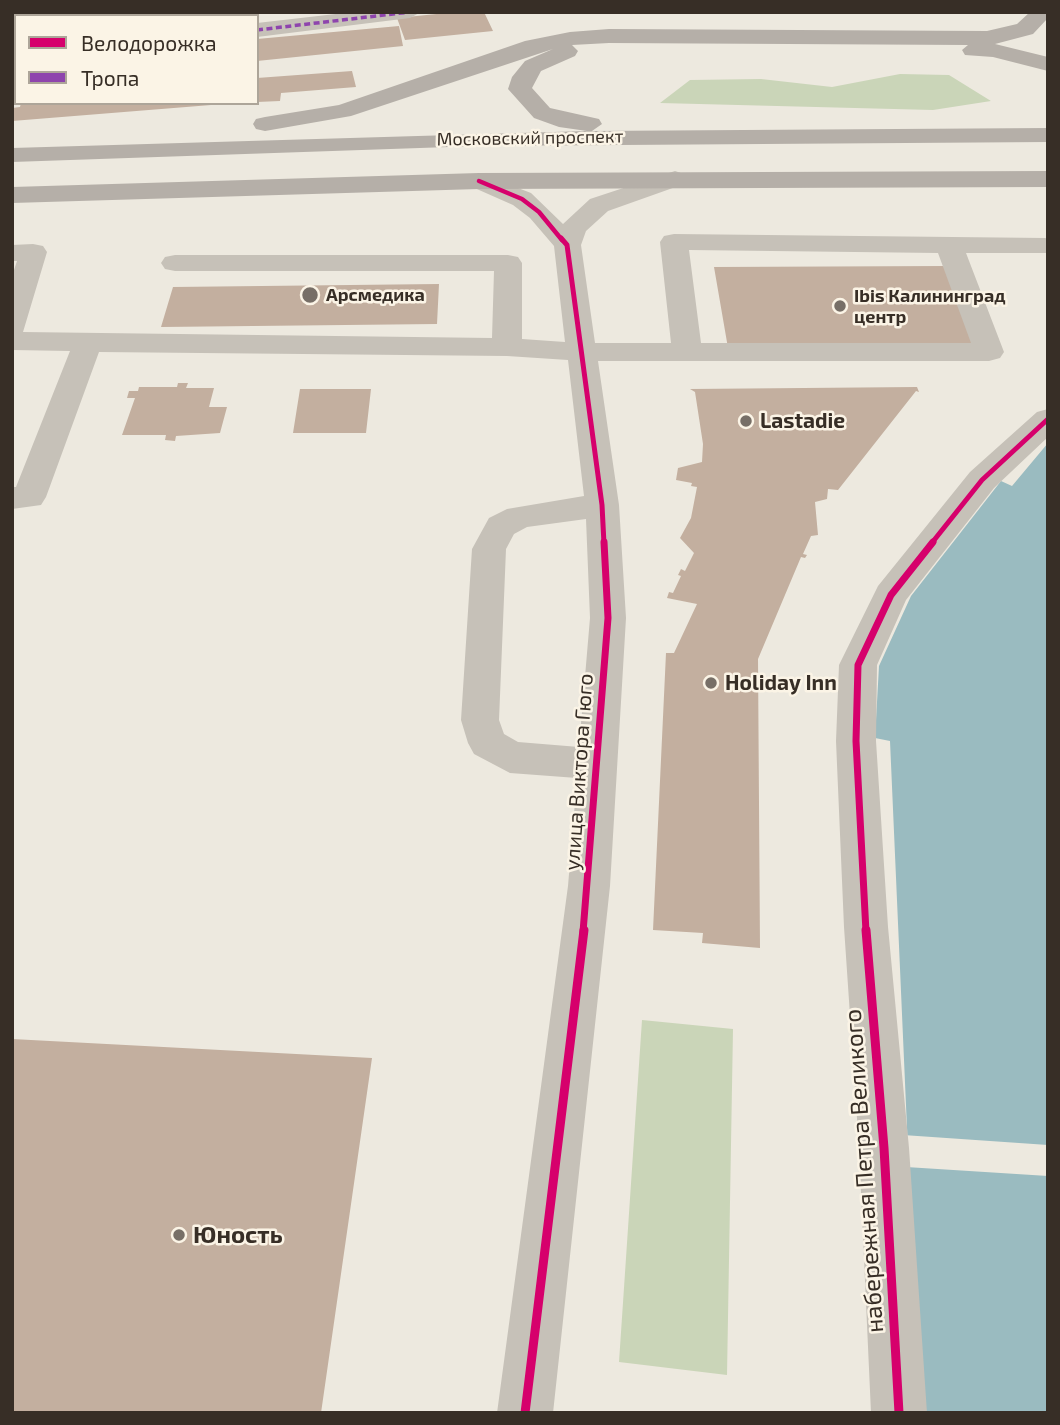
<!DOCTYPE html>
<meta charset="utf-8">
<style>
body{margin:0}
#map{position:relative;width:1060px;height:1425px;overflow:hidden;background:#ede9df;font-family:"Exo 2",sans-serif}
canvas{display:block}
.frame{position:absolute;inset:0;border:14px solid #372e26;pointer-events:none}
.legend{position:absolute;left:14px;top:14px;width:245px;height:91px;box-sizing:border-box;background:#fbf4e6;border:2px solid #ada599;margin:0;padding:9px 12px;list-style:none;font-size:21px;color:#372e26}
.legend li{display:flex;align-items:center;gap:14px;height:35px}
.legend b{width:35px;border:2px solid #ada599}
</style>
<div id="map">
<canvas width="1060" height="1425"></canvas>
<div class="frame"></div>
<ul class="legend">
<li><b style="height:9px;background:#d6006c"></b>Велодорожка</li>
<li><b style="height:9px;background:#8e44ad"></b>Тропа</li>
</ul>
</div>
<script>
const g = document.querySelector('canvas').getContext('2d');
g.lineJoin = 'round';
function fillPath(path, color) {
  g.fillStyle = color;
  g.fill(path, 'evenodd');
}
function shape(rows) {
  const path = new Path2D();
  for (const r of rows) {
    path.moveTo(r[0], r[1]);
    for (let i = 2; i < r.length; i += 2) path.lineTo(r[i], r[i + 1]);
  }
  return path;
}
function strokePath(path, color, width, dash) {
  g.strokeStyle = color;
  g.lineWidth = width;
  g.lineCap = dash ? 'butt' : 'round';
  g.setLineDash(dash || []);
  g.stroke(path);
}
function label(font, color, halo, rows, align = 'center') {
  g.font = font + ' "Exo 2",sans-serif';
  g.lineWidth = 5;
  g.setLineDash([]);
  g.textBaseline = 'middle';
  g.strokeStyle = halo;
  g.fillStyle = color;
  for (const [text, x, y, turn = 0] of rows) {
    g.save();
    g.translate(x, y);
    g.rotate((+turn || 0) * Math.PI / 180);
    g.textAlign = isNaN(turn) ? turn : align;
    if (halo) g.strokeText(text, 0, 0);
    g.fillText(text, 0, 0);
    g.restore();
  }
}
const green = shape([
 [900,74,949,75,991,101,933,110,660,103,690,80,761,79,832,87],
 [642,1020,733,1029,727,1375,619,1362]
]);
const water = shape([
 [1048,443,1048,1413,923,1413,916,1333,890,741,875,738,879,666,911,596,1001,481,1012,486]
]);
const pier = shape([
 [903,1135,1048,1145,1048,1176,906,1167]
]);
const building = shape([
 [456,12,484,12,493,31,405,40,397,18],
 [399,26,403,46,257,61,257,39],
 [352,71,356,87,281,93,280,101,257,102,257,78],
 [21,103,211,103,211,105,12,121,12,108,20,107],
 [945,266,975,346,728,348,714,267],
 [439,284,437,324,161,327,173,287],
 [178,383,188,383,186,388,214,388,209,407,227,407,220,433,176,436,175,441,165,440,166,435,122,435,135,398,127,398,129,391,138,391,139,387,177,387],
 [917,387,919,392,916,391,838,490,828,489,827,499,815,502,818,535,811,536,803,554,807,555,805,558,801,557,758,659,760,948,702,943,703,933,653,930,666,653,674,653,697,604,667,598,669,592,673,593,681,576,678,575,681,569,685,571,694,553,680,538,691,518,697,487,691,486,692,483,676,480,678,468,702,462,703,444,695,392,690,389],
 [300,389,371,389,366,433,293,433],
 [12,1039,372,1058,321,1413,12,1413]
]);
const minor = shape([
 [71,12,93,12,91,16,69,16,71,12],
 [108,12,211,12,208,16,105,16,108,12],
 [353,12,421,12,410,18,257,37,257,23,353,12],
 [12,14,24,16,16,16,16,26,12,26,12,14],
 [675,171,684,174,688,179,684,184,608,211,586,231,581,245,595,343,671,343,660,242,664,236,674,234,1045,238,1048,239,1048,253,966,253,1004,352,1000,358,989,361,598,361,619,505,626,618,610,886,553,1413,497,1413,568,886,577,778,510,773,474,754,468,743,461,720,472,549,489,518,507,509,584,496,568,360,507,356,99,352,46,497,41,505,12,509,12,487,16,487,70,351,12,350,12,276,17,261,12,261,12,245,33,244,43,246,47,252,23,332,492,338,494,271,175,271,165,269,161,263,165,257,175,255,508,255,518,257,522,263,522,339,565,342,554,246,530,218,513,205,470,186,466,181,470,176,479,173,531,193,563,224,590,199,675,171],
 [689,250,938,253,971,343,701,343,689,250],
 [586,519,590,618,579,747,518,742,504,734,499,720,506,549,514,534,527,527,586,519],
 [1048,409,1048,437,994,488,906,600,877,665,876,741,888,927,909,1148,927,1413,871,1413,859,1148,844,927,836,741,839,665,878,586,970,472,1037,412,1048,409]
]);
const major = shape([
 [1030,12,1048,12,1048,18,1033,34,995,44,1048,57,1048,71,993,57,965,55,962,50,968,45,609,43,572,45,578,51,575,56,541,71,532,88,550,108,599,119,602,124,592,131,1048,128,1048,142,478,146,12,162,12,148,587,131,559,127,534,118,508,89,512,77,525,61,553,49,351,116,265,131,256,129,253,124,256,119,265,117,339,105,525,41,570,32,609,29,987,31,1017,24,1030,12],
 [1048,171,1048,187,479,189,12,203,12,187,479,173,1048,171]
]);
const quiet = shape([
 [80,16,82,12],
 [257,30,410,12]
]);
const cyclewayFar3 = shape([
 [479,181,522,199,539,212,562,240]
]);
const cyclewayFar2 = shape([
 [561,238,567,245,602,505,604,544],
 [931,544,982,480,1048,419]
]);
const cyclewayFar1 = shape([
 [583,932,608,618,604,542],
 [866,932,856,741,858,665,891,595,933,542]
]);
const cycleway = shape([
 [866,930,884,1148,899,1413],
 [525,1413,584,930]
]);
const markers = [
 [310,295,9,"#776f67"],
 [840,306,7,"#776f67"],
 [746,421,7,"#776f67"],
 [711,683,7,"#776f67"],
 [179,1235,7,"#776f67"]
];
const farStreetnames = [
 ["Московский проспект",530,138,-1]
];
const farPoinames = [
 ["Арсмедика",326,295],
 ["Ibis Калининград",854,296],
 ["центр",854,317]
];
const poiNames = [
 ["Lastadie",760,421],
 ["Holiday Inn",725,683]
];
const streetNames = [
 ["улица Виктора Гюго",579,772,-86]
];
const nearStreetnames = [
 ["набережная Петра Великого",864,1171,-94]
];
const nearPoinames = [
 ["Юность",193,1235]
];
fillPath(green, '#cad5b8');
fillPath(water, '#9abbc0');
fillPath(pier, '#ede9df');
fillPath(building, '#c3af9f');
fillPath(minor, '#c6c1b8');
fillPath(major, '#b5afa8');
strokePath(quiet, '#8e44ad', 3.5, [6, 3.5]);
strokePath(cyclewayFar3, '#d6006c', 4.5);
strokePath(cyclewayFar2, '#d6006c', 5);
strokePath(cyclewayFar1, '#d6006c', 7);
strokePath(cycleway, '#d6006c', 9);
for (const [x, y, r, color] of markers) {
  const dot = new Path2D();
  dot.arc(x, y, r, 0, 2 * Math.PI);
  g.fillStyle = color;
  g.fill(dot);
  strokePath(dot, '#fbf4e6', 2.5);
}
label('18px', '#372e26', '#fbf4e6', farStreetnames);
label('bold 18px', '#372e26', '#fbf4e6', farPoinames, 'left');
label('bold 21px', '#372e26', '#fbf4e6', poiNames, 'left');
label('21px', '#372e26', '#fbf4e6', streetNames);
label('24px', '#372e26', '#fbf4e6', nearStreetnames);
label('bold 24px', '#372e26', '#fbf4e6', nearPoinames, 'left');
</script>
